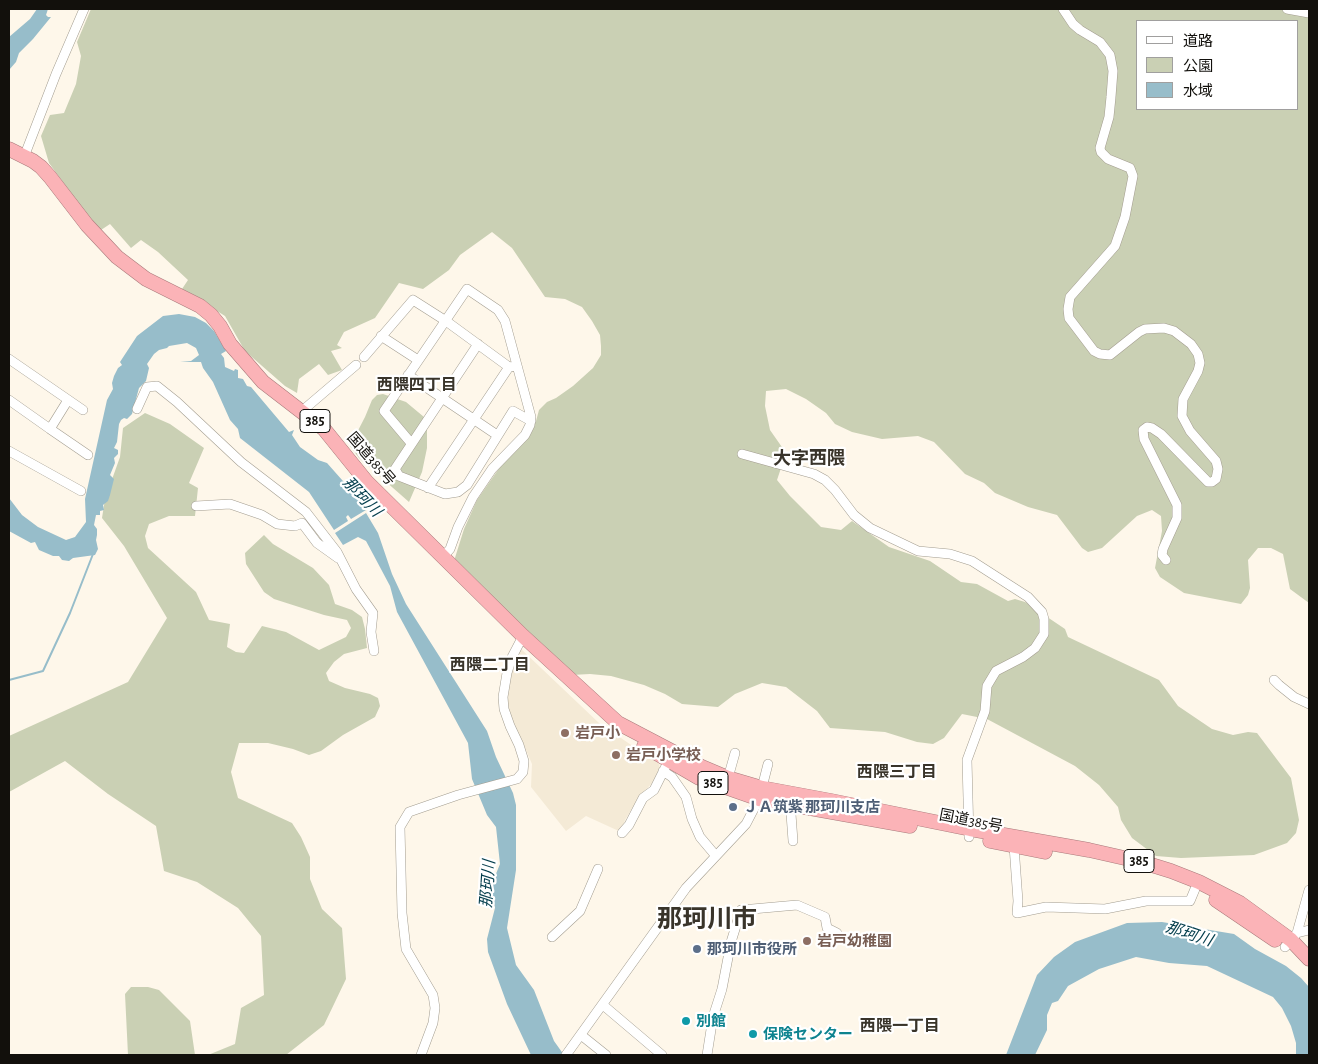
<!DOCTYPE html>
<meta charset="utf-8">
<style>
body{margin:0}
#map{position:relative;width:1318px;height:1064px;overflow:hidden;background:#fef7ea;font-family:"Alegreya Sans","Noto Sans JP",sans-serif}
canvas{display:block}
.frame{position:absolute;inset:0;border:10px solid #12100c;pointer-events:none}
.legend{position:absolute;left:1136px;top:20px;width:162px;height:90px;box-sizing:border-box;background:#fff;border:1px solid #a09f9e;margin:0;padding:6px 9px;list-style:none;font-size:15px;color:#12100c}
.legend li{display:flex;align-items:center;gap:10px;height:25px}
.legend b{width:25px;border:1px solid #a09f9e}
</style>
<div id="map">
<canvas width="1318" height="1064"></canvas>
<div class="frame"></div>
<ul class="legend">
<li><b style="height:6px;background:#fff"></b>道路</li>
<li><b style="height:14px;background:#cad0b4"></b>公園</li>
<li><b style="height:14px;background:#97bdca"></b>水域</li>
</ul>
</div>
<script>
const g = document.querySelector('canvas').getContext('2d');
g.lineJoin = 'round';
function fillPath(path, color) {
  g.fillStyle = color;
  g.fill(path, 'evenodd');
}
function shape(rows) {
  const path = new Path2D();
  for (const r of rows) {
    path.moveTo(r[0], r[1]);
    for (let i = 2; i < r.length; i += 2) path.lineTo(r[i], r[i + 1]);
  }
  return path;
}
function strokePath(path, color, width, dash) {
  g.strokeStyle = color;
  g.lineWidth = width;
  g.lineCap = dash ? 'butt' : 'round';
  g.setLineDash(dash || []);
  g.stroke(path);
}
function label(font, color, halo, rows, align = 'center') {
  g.font = font + ' "Alegreya Sans","Noto Sans JP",sans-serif';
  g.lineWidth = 4.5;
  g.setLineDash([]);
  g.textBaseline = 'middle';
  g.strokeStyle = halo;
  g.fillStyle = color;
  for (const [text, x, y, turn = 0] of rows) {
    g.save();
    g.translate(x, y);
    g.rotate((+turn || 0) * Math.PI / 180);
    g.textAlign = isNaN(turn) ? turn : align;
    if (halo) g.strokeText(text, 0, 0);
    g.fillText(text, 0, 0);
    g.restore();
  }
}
const built = shape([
 [520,648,599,723,659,764,660,768,654,781,638,798,625,820,621,832,586,816,566,831,531,787,532,764,523,743,509,717,507,699,509,674]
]);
const green = shape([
 [91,9,1309,9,1309,603,1290,589,1283,554,1271,548,1258,548,1248,560,1250,588,1248,595,1241,604,1184,593,1160,577,1155,568,1162,531,1161,516,1152,510,1137,516,1102,548,1088,552,1082,548,1057,515,1028,507,995,493,984,483,965,474,934,442,918,436,882,439,852,432,835,424,826,413,806,399,786,389,766,391,765,406,770,430,784,450,781,468,777,480,790,496,821,527,841,530,852,521,889,547,930,561,961,582,977,584,1008,601,1015,599,1025,602,1065,629,1068,637,1159,680,1178,706,1212,729,1233,735,1248,732,1257,733,1291,778,1299,820,1296,833,1287,843,1254,855,1181,858,1156,856,1132,838,1121,820,1118,807,1099,785,1075,766,987,719,962,714,944,738,933,744,917,742,885,732,830,728,817,711,786,687,762,683,735,694,718,707,682,704,665,694,644,685,611,676,590,674,571,675,454,561,464,529,477,500,516,444,536,421,539,410,547,402,556,398,573,386,593,368,601,355,601,346,600,335,592,321,582,307,565,299,545,297,512,248,492,232,460,255,449,270,423,289,399,283,375,318,344,332,337,345,342,348,331,351,342,370,328,375,319,364,299,379,297,393,285,386,245,351,225,316,182,289,188,280,158,252,141,240,131,248,110,224,101,230,85,212,49,163,41,136,50,115,64,113,76,84,81,56,77,42],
 [1137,21,1297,21,1297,109,1137,109],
 [383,394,406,402,424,417,427,429,427,448,422,472,409,502,359,458,350,446,365,417,372,400,377,395],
 [145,413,170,424,204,448,189,483,198,488,195,516,169,516,149,524,145,536,148,548,196,592,209,620,230,624,227,647,236,652,244,653,262,626,286,632,319,650,346,637,351,628,347,620,324,615,274,599,264,592,246,564,245,553,264,535,273,544,313,568,329,585,335,604,352,610,362,617,365,629,367,648,344,654,334,662,326,673,329,681,345,688,370,694,378,698,380,706,375,717,343,735,321,751,309,755,293,749,268,743,239,743,231,772,238,798,292,823,301,837,310,857,310,879,322,909,342,928,346,979,324,1025,286,1055,208,1055,235,1044,241,1008,264,995,261,936,238,908,197,882,164,871,156,826,108,794,65,761,9,792,9,736,128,682,167,618,124,546,102,518,105,499,120,457,123,428],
 [131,987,148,987,159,990,190,1021,195,1055,128,1055,125,994]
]);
const water = shape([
 [37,9,48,9,46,15,48,17,51,17,33,39,19,53,16,62,9,70,9,37,30,19],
 [179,314,195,317,206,323,214,331,226,351,221,354,224,358,225,367,234,371,235,369,238,370,238,378,243,379,247,386,251,387,289,432,294,430,292,435,300,447,318,460,327,463,358,498,366,510,351,519,348,515,346,517,348,521,334,530,309,492,240,438,238,429,230,420,213,382,203,368,201,362,180,362,191,361,199,355,196,348,187,343,169,346,167,348,159,350,154,354,147,364,149,368,146,381,139,388,132,414,127,419,124,418,121,420,119,424,117,442,114,448,118,450,118,454,114,458,115,463,110,475,114,479,110,495,108,501,103,505,104,510,100,511,100,515,96,515,94,525,97,529,97,535,96,540,98,549,95,555,73,558,69,561,62,560,59,556,53,556,39,550,35,542,31,543,9,531,9,498,22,515,38,527,66,540,75,537,86,522,85,499,107,400,113,389,112,383,114,376,118,368,122,365,120,362,137,336,163,316],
 [366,513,378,533,392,574,406,604,487,731,496,757,513,793,516,805,516,870,507,928,516,965,534,990,554,1041,564,1055,531,1055,507,1004,488,952,487,939,495,908,491,886,500,864,496,827,487,815,472,779,468,743,397,612,390,586,373,554,366,541,358,537,343,545,335,533],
 [1162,922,1234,934,1255,949,1286,966,1301,978,1309,987,1309,1055,1296,1055,1296,1043,1291,1026,1282,1008,1273,997,1207,966,1169,963,1136,957,1099,969,1068,986,1058,1001,1052,1003,1047,1015,1047,1030,1035,1055,1006,1055,1037,975,1054,957,1075,942,1127,923]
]);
const stream = shape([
 [9,680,43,671,70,613,93,554]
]);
const minor = shape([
 [1063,9,1073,24,1080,30,1100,42,1110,55,1113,71,1111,97,1109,117,1100,148,1101,152,1108,159,1130,168,1133,176,1125,217,1115,246,1070,297,1068,309,1069,318,1094,351,1100,354,1110,355,1139,332,1145,329,1164,328,1174,331,1191,344,1198,354,1200,363,1198,371,1183,399,1182,416,1190,431,1216,461,1218,469,1216,479,1212,482,1208,482,1161,434,1152,428,1147,427,1143,430,1144,439,1177,505,1177,518,1163,549,1162,555,1166,560],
 [1287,9,1309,13],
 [24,157,56,74,84,9],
 [381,336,418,360],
 [478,344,395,469,399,476,445,494,458,492,467,485,513,411,531,421],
 [364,357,413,300,446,321,509,367,517,366],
 [9,359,83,410],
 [408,375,497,435],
 [9,400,50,429],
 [68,400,50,429,88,455],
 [137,409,147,387,157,386,177,402,241,462,306,512,337,552,356,589,373,613,371,632,374,651],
 [302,411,356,365],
 [411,443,384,411,467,289,498,310,505,321,531,417,530,425,525,435,492,469,473,497,458,527,450,549,443,557],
 [9,451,81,491],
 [742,454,814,474,825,480,835,490,854,515,870,528,918,551,950,554,972,561,1028,597,1042,612,1044,619,1044,634,1035,648,1023,657,996,671,987,686,985,711,967,760,969,837],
 [428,488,509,367],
 [196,506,230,504,262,515,277,524,295,526,302,523,317,543,338,558],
 [1274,680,1279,685,1294,697,1309,704],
 [663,771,672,777,686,797,692,819,700,837,716,856],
 [728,778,735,753],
 [792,805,791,814,793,841],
 [622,833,629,825,643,798,654,790,666,766],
 [1014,846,1018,901,1017,913,1046,907,1105,909,1146,901,1190,901,1195,889],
 [1297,933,1309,930],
 [552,937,580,911,598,869],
 [1285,947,1297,933,1309,890],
 [603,1005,662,1055],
 [581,1035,606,1055],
 [421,1055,433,1023,435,1008,433,995,406,949,402,913,400,827,409,812,458,795,517,779,523,772,524,761,519,745,510,726,504,709,503,697,507,673,512,657,523,636],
 [566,1055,686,888,746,824,759,799,768,764],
 [707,1055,713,1017,722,989,731,942,741,910,797,905,825,917,827,928,837,933]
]);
const highway = shape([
 [9,149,33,161,41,167,50,177,87,225,117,257,146,279,200,306,211,315,220,326,230,344,263,382,324,429,366,481,523,636,618,723,702,767,728,778,762,788,832,801,970,829,1089,850,1142,862,1171,871,1199,882,1240,903,1291,940,1309,959],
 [644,746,699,778,759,799,910,826],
 [990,841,1045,852],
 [1216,900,1275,940]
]);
const markers = [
 [565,733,5,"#8d6e63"],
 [616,755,5,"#8d6e63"],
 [733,807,5,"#5c6f8a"],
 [807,941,5,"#8d6e63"],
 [697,949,5,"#5c6f8a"],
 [686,1021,5,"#0f9aa8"],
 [753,1034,5,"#0f9aa8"]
];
const shields = [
 [315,421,30],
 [713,783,30],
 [1139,861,30]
];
const shieldNames = [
 ["385",315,421],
 ["385",713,783],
 ["385",1139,861]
];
const streetNames = [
 ["国道385号",371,459,49],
 ["国道385号",971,821,11]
];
const educationNames = [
 ["岩戸小",575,733],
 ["岩戸小学校",626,755],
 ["岩戸幼稚園",817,941]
];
const serviceNames = [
 ["ＪＡ筑紫 那珂川支店",743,807],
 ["那珂川市役所",707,949]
];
const cultureNames = [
 ["別館",696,1021],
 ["保険センター",763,1034]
];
const neighbourhoodNames = [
 ["西隈四丁目",417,385],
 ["西隈二丁目",490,665],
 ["西隈三丁目",897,772],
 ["西隈一丁目",900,1026]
];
const waterNames = [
 ["那珂川",362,497,46],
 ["那珂川",488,884,-86],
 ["那珂川",1189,934,18]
];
const quarterNames = [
 ["大字西隈",809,459]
];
const townNames = [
 ["那珂川市",707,919]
];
fillPath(built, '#f4ead6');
fillPath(green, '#cad0b4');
fillPath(water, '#97bdca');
strokePath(stream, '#97bdca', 2);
strokePath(minor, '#a39d90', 10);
strokePath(highway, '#a97a7b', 15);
strokePath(minor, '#fff', 9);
strokePath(highway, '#fbb3b7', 14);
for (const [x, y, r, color] of markers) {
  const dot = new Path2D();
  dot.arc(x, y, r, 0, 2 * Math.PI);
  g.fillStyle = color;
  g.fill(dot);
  strokePath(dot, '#fff', 2);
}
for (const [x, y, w] of shields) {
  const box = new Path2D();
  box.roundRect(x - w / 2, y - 11.5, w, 23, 4);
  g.fillStyle = '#fff';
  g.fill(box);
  strokePath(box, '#12100c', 1);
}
label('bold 14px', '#12100c', null, shieldNames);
label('15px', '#12100c', '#fff', streetNames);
label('bold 15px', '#785e54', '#fff', educationNames, 'left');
label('bold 15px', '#4e5e75', '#fff', serviceNames, 'left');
label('bold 15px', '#0d838f', '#fff', cultureNames, 'left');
label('bold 16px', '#39342a', '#fff', neighbourhoodNames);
label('italic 16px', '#033d4c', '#fff', waterNames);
label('bold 18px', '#39342a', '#fff', quarterNames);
label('bold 25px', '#39342a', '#fff', townNames);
</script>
